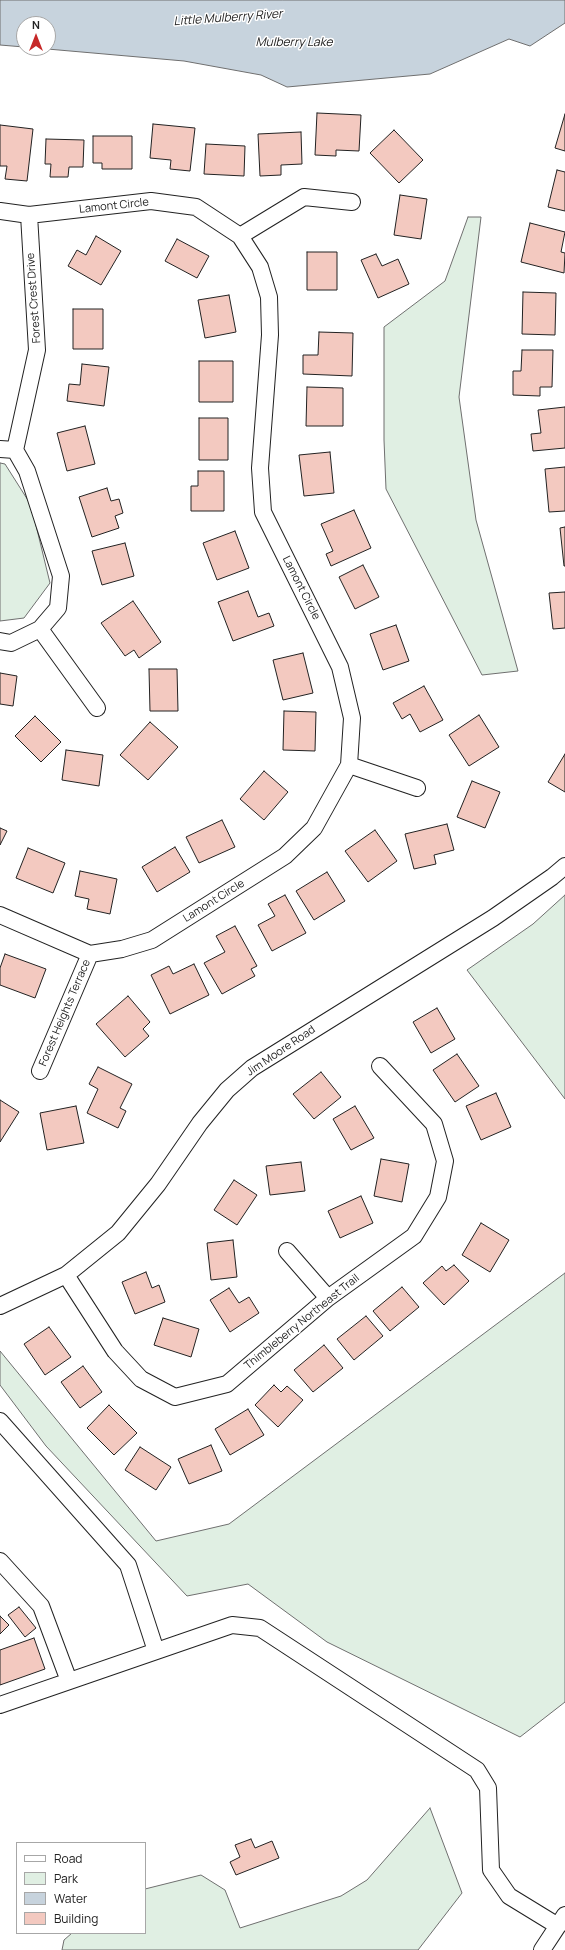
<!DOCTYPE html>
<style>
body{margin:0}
#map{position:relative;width:565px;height:1950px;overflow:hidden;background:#fff;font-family:Manrope,sans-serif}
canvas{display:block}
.legend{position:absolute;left:16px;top:1842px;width:130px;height:92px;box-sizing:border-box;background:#fff;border:1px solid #a7a7a7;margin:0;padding:5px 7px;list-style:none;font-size:12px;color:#222}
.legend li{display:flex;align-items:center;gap:8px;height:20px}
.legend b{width:20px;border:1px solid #a7a7a7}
.north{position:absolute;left:16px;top:16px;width:40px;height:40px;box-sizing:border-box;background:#fff;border:1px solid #a7a7a7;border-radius:50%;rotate:0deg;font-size:11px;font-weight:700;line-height:16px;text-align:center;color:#222}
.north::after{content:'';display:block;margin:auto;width:14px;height:18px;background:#c62828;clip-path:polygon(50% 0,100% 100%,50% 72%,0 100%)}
</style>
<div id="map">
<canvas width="565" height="1950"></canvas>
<ul class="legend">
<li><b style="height:5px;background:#fff"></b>Road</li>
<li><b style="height:11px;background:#e0efe3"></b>Park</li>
<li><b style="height:11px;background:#c7d3dd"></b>Water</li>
<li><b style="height:11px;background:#f3c9c0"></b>Building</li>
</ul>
<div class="north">N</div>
</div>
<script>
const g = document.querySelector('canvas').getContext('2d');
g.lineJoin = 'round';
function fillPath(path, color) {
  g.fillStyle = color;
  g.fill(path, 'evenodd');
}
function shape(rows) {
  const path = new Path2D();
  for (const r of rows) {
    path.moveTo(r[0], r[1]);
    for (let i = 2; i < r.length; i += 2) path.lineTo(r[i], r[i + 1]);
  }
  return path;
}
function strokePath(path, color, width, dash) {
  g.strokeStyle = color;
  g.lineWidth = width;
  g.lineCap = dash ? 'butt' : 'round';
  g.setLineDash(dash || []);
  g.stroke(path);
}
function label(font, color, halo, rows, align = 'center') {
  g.font = font + ' Manrope,sans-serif';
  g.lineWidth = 3;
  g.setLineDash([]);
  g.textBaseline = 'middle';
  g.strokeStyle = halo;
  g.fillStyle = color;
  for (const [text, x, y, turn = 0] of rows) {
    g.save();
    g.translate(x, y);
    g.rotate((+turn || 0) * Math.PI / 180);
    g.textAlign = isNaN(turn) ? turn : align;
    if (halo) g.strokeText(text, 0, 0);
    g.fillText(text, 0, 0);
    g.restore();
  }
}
const green = shape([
 [468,217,481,217,459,397,476,520,518,671,482,675,386,489,384,440,384,327,445,281,468,217],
 [0,463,5,464,31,505,50,583,24,618,0,621,0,463],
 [565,895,565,1099,467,970,533,924,565,895],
 [565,1273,565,1702,520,1737,327,1642,248,1584,187,1596,46,1446,0,1385,0,1351,156,1541,229,1524,565,1273],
 [430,1808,462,1893,418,1950,62,1950,64,1940,72,1933,145,1933,145,1889,201,1875,225,1890,240,1928,341,1896,367,1880,430,1808]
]);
const water = shape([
 [0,0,565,0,565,23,530,46,509,39,430,74,287,87,261,75,184,61,36,48,48,48,48,24,24,24,24,47,0,45,0,0]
]);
const building = shape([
 [317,113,361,115,359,151,336,150,336,156,315,155,317,113],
 [565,114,565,151,555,148,565,114],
 [153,124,195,128,190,171,170,169,171,160,150,158,153,124],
 [0,125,33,129,27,181,5,179,7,166,0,166,0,125],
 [394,130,423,160,399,183,370,153,394,130],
 [301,132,302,164,281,165,281,175,260,176,258,134,301,132],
 [93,136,132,136,132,169,102,169,102,163,93,163,93,136],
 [46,139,84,140,83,167,69,167,68,177,50,177,51,164,45,164,46,139],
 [206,144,245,146,244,176,204,174,206,144],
 [557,170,565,172,565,211,548,207,557,170],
 [400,195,427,199,421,239,394,235,400,195],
 [530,223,565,232,561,252,565,253,564,273,521,262,530,223],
 [96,236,121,251,101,285,68,266,77,250,86,255,96,236],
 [177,239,209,256,197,278,165,261,177,239],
 [307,252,337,252,337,290,307,290,307,252],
 [376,254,382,266,398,259,409,284,378,298,361,260,376,254],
 [523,292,556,293,555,335,522,334,523,292],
 [229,295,236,332,205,338,198,300,229,295],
 [73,309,103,309,103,349,73,349,73,309],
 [319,332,353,333,352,376,303,374,303,355,318,355,319,332],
 [522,350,553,350,552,387,540,387,540,396,513,395,513,371,521,371,522,350],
 [199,361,233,361,233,402,199,402,199,361],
 [82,364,109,367,104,406,67,401,69,384,80,385,82,364],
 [307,387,343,388,343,426,306,426,307,387],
 [565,407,565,448,533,451,531,434,541,433,538,410,565,407],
 [199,418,228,418,228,460,199,460,199,418],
 [85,426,95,464,67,471,57,433,85,426],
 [330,452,334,493,304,496,299,455,330,452],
 [565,467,565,511,549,512,545,469,565,467],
 [198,471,224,471,224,511,191,511,191,486,198,486,198,471],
 [107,488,111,501,119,499,123,513,115,516,119,528,92,537,79,497,107,488],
 [354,510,371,548,331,566,326,554,333,551,321,524,354,510],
 [565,527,565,566,564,566,560,528,565,527],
 [235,531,249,568,217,580,203,543,235,531],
 [125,543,134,576,102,585,92,551,125,543],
 [363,565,379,597,355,609,339,577,363,565],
 [248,591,258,617,269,613,274,626,233,641,218,602,248,591],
 [565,592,565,628,553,629,549,593,565,592],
 [133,601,161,642,139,658,134,650,125,656,101,623,133,601],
 [396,625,409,661,383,670,370,634,396,625],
 [303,653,313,693,283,700,273,660,303,653],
 [149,669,177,669,178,711,150,711,149,669],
 [0,673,17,676,13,706,0,704,0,673],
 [424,686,443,720,420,732,410,714,402,719,393,703,424,686],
 [284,711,316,712,315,751,283,750,284,711],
 [479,715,499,747,469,766,449,735,479,715],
 [35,716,61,742,41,762,15,736,35,716],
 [150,722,178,747,148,780,120,755,150,722],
 [66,750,103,755,99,786,62,780,66,750],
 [565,754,565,792,548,782,565,754],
 [264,771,288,792,264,820,240,799,264,771],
 [472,781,500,792,485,828,457,817,472,781],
 [222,820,235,847,199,863,186,837,222,820],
 [447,824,454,850,434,855,436,864,414,869,405,834,447,824],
 [0,828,7,831,0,845,0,828],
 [375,830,397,861,368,882,345,851,375,830],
 [175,847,190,872,157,892,142,867,175,847],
 [28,848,65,863,53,893,16,878,28,848],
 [80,871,117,879,110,914,87,909,89,899,75,896,80,871],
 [327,872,345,901,314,920,296,891,327,872],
 [285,895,306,933,272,951,258,925,275,916,268,904,285,895],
 [235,926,257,966,251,969,255,976,222,994,204,963,225,952,216,936,235,926],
 [5,954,46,969,35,998,0,985,0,968,5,954],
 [194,964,209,995,170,1014,151,975,169,966,173,974,194,964],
 [128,996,150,1022,143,1029,149,1036,125,1057,96,1024,128,996],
 [437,1008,455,1039,431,1053,413,1022,437,1008],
 [457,1054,479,1086,455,1102,433,1070,457,1054],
 [98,1067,132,1084,120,1108,126,1111,118,1128,87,1113,98,1089,89,1084,98,1067],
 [321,1072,341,1097,314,1119,293,1094,321,1072],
 [496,1093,511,1127,481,1140,466,1106,496,1093],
 [0,1100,19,1112,0,1142,0,1100],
 [76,1106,84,1143,47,1150,40,1113,76,1106],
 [355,1106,374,1138,351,1150,333,1119,355,1106],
 [381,1159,409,1164,402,1202,374,1196,381,1159],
 [301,1162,305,1191,270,1195,266,1166,301,1162],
 [234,1180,257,1195,237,1225,214,1210,234,1180],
 [361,1196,373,1223,340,1238,328,1211,361,1196],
 [481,1223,509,1240,490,1272,462,1255,481,1223],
 [233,1240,237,1277,211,1280,207,1243,233,1240],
 [454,1265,469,1281,444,1305,423,1283,442,1266,446,1271,454,1265],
 [146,1272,152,1288,159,1285,165,1302,135,1314,122,1282,146,1272],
 [402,1287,419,1307,390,1331,373,1311,402,1287],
 [229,1288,239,1303,249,1297,259,1313,230,1332,210,1300,229,1288],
 [366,1316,383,1336,354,1360,337,1339,366,1316],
 [163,1318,199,1329,191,1357,154,1345,163,1318],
 [49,1327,71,1357,45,1375,24,1344,49,1327],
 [324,1345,343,1368,313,1392,294,1370,324,1345],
 [83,1366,102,1392,80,1408,61,1382,83,1366],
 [274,1385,281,1392,287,1386,303,1400,278,1427,255,1405,274,1385],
 [109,1405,137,1433,114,1455,87,1428,109,1405],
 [248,1409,264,1435,230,1455,215,1429,248,1409],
 [211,1445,222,1471,189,1484,178,1459,211,1445],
 [140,1447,171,1467,156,1490,125,1470,140,1447],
 [19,1607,36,1628,25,1637,8,1615,19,1607],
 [0,1616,9,1625,0,1634,0,1616],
 [34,1638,45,1669,0,1685,0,1650,34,1638],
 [251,1839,255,1848,272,1841,279,1858,236,1875,230,1862,240,1857,235,1845,251,1839]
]);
const minor = shape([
 [0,211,29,215,151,201,196,207,240,236,260,267,269,297,270,335,260,468,263,512,340,667,352,718,349,765,314,828,285,856,152,940,122,949,90,954,0,915],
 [240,236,304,197,352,202],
 [0,449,15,450],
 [40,629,97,708],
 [0,641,11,643,40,629,58,608,61,576,27,471,15,450,37,350,29,215],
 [349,765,417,788],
 [40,1071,90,954],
 [287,1251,328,1298],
 [66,1275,115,1351,141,1379,175,1397,227,1384,328,1298,414,1236,438,1197,445,1161,434,1124,380,1066],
 [0,1306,66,1275,118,1233,158,1184,200,1123,227,1090,252,1068,493,918,552,877,565,866],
 [0,1421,128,1565,156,1651],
 [0,1561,41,1606,69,1681],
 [0,1705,232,1625,260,1628,477,1770,488,1788,491,1870,509,1896,558,1926],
 [542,1950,565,1915]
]);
const streetNames = [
 ["Lamont Circle",114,206,-6],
 ["Forest Crest Drive",34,298,-94],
 ["Lamont Circle",301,588,63],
 ["Lamont Circle",214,901,-32],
 ["Forest Heights Terrace",65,1013,-67],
 ["Jim Moore Road",281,1051,-34],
 ["Thimbleberry Northeast Trail",302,1322,-39]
];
const waterNames = [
 ["Little Mulberry River",228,18,-4],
 ["Mulberry Lake",294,43]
];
fillPath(green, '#e0efe3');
strokePath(green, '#6f6f6f', 1);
fillPath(water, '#c7d3dd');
strokePath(water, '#6f6f6f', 1);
fillPath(building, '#f3c9c0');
strokePath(building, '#222', 1);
strokePath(minor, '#222', 18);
strokePath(minor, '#fff', 16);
label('11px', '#222', '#fff', streetNames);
label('italic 12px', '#222', '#fff', waterNames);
</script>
